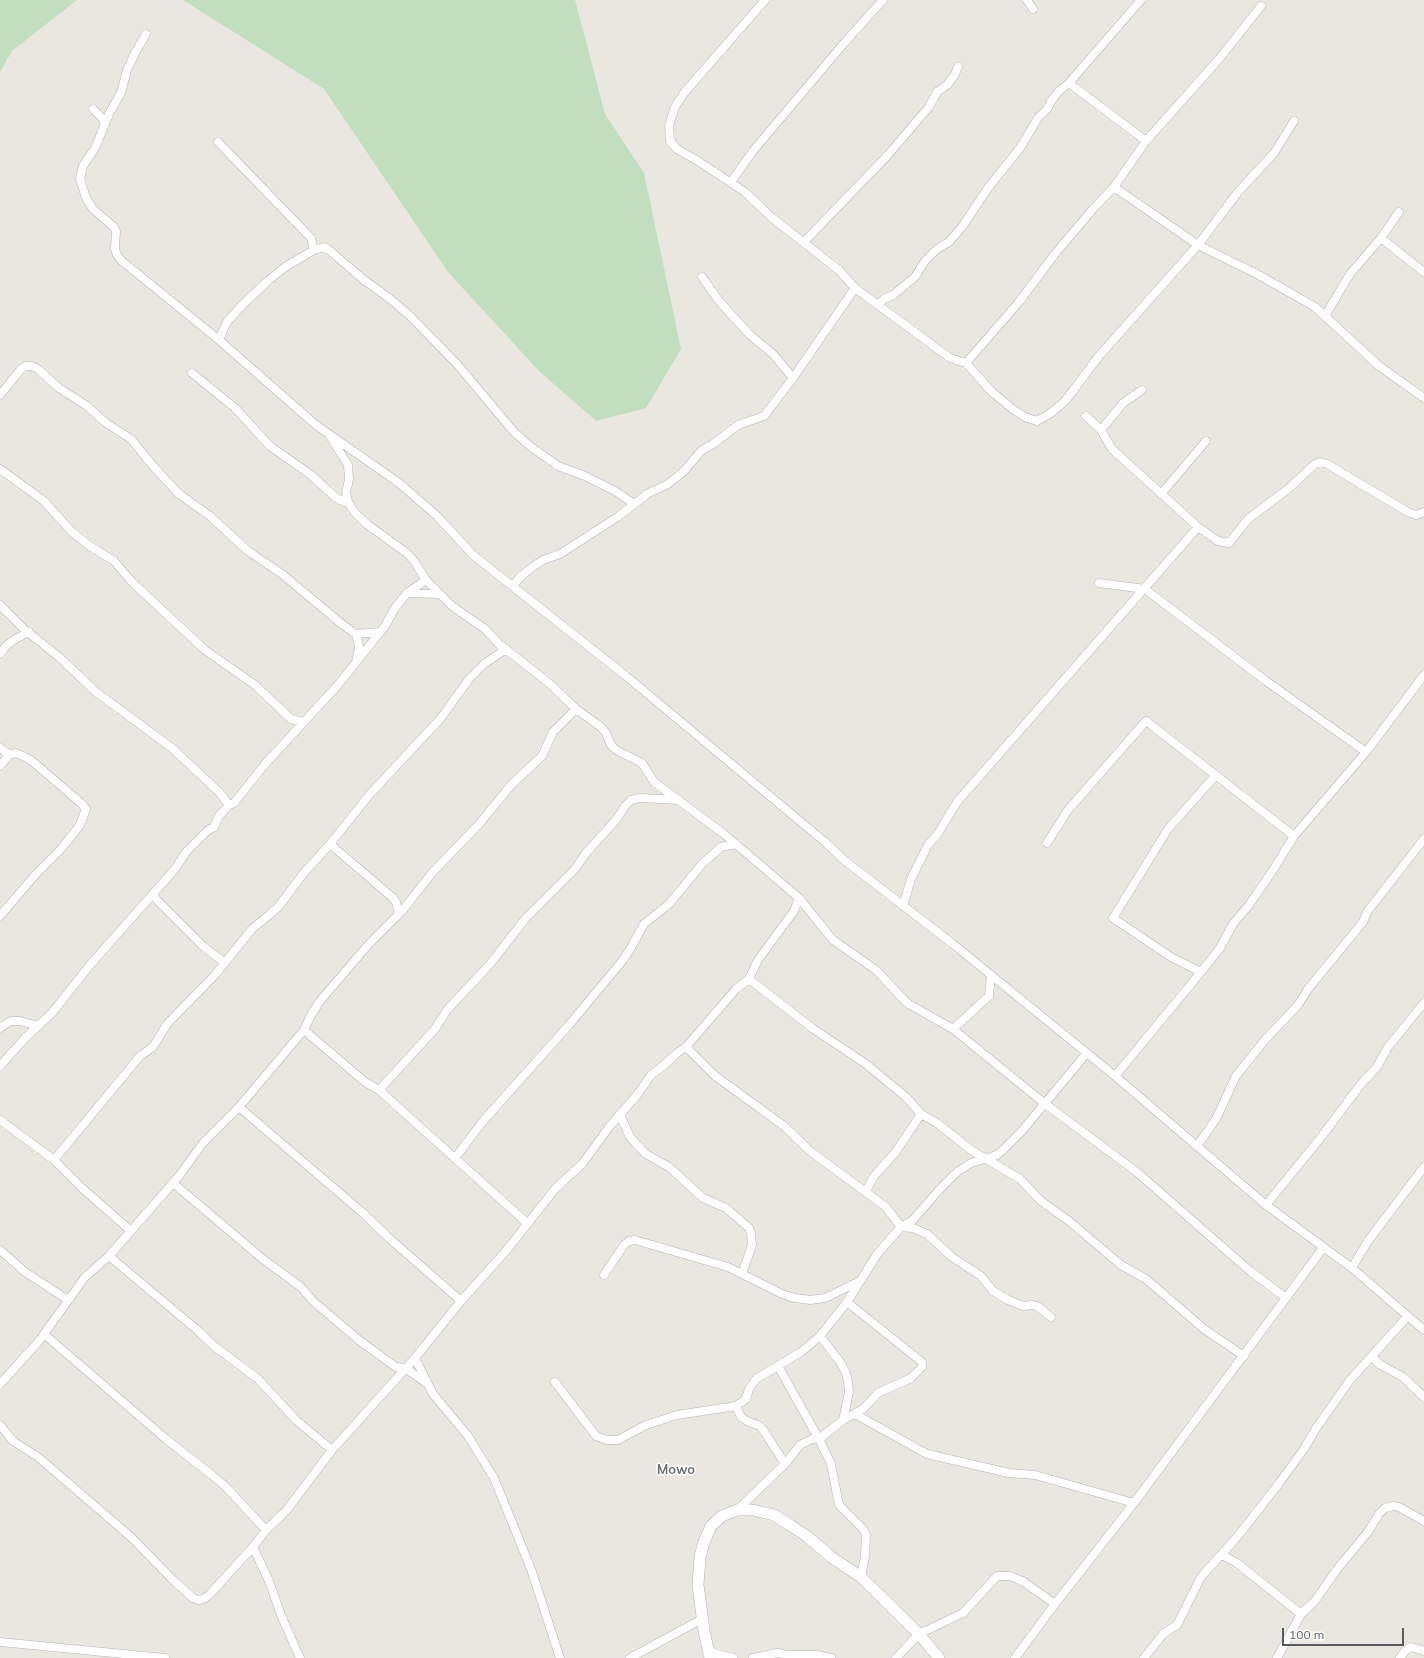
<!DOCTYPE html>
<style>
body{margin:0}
#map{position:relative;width:1424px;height:1658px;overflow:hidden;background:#eae7e0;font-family:Mulish,sans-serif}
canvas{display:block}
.scale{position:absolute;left:1282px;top:1628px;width:122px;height:18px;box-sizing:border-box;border:2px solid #595c5f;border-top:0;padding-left:5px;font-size:12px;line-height:14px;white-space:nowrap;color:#595c5f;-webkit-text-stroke:3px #fff;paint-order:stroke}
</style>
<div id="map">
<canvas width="1424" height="1658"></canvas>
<div class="scale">100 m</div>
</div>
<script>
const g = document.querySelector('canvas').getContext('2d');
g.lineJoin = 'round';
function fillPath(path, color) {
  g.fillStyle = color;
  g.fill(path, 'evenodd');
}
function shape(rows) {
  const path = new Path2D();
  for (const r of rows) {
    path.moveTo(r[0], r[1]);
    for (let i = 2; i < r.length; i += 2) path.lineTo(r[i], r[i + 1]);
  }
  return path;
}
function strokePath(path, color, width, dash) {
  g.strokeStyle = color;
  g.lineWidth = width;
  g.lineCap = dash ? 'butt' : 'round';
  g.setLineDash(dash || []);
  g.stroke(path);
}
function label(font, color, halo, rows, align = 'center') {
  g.font = font + ' Mulish,sans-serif';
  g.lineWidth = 3;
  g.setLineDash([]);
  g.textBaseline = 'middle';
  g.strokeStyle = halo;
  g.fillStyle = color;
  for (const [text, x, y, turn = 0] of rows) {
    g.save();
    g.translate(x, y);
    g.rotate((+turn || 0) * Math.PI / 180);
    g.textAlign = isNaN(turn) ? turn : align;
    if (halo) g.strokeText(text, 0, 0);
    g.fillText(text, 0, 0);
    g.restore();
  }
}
const green = shape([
 [0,0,77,0,12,51,0,72],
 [183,0,575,0,605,114,644,173,681,349,646,408,596,421,539,371,448,272,324,89]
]);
const street = shape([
 [765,0,684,93,675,107,669,126,670,141,677,149,698,161,745,192,771,217,840,271,855,288,950,358,966,363,992,392,1014,410,1025,417,1037,421,1051,413,1066,400,1099,356,1198,245,1238,192,1274,153,1294,121],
 [1027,0,1033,9],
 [146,34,135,53,127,70,121,93,110,112,95,148,83,166,80,179,86,198,93,209,114,227,116,231,115,249,117,255,122,261,219,340,316,425,399,483,437,516,473,555,626,676,825,842,844,860,953,944,1115,1076,1266,1205,1352,1268,1424,1330],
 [1069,83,1146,141],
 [93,109,102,118,105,124],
 [218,142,311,238,314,250],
 [731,182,753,151,845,42,883,0],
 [1114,187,1198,245,1257,274,1315,307,1379,366,1424,398],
 [1381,238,1424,272],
 [804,242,887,156,929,107,937,92,947,85,954,76,958,67],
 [702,277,719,301,750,335,773,354,793,378],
 [878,304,884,299,893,295,915,277,925,261,937,249,949,242,962,227,988,188,1020,148,1038,118,1048,108,1051,101,1059,91,1069,83,1141,0],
 [1325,316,1350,274,1381,238,1399,212],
 [219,340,227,322,244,303,269,280,285,267,314,250,324,247,329,250,364,280,389,298,408,314,457,364,514,432,530,446,558,466,585,476,615,491,633,503],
 [966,363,1019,302,1054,255,1093,209,1114,187,1146,141,1219,59,1261,6],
 [192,373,235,408,270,446,311,475,335,497,340,500,348,502],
 [0,395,21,369,26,366,32,366,38,369,59,388,87,406,106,423,131,439,153,466,179,494,210,516,248,551,282,574,343,625,356,634,380,632],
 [1086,416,1101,430,1112,449,1198,527,1218,541,1229,543,1248,519,1288,489,1315,464,1320,462,1327,464,1408,512,1416,515,1424,512],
 [1101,430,1123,403,1142,390],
 [330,436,348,465,349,479,346,493,348,502,355,513,368,525,408,554,414,561,426,580,452,606,485,629,499,644,549,683,576,709,601,727,606,733,611,745,616,750,642,763,654,782,724,834,799,898,833,940,876,970,907,1003,953,1029,1044,1103,1138,1173,1250,1271,1286,1298],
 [0,469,44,501,72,532,90,546,114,561,132,582,205,650,255,685,291,719,303,722],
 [1161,494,1206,441],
 [1099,583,1145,589,1266,681,1366,752],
 [513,586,520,577,534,566,543,560,560,554,619,516,647,494,668,484,684,471,702,450,713,444,738,425,764,416,793,378,855,288],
 [408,593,440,594],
 [0,605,24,629,59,657,96,692,172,748,219,792,229,805],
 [356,634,359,647,357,658],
 [0,654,7,645,17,638,29,632],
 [0,748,9,755],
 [0,766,9,755,15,753,21,755,32,761,82,804,86,809,80,825,61,849,36,874,0,916],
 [1047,843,1068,810,1146,721,1294,836],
 [330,844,392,897,396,902,399,913],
 [152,895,204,947,225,963],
 [903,906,911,879,928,845,937,835,957,802,1198,527],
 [1201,972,1171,957,1113,918,1168,829,1216,775],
 [749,979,812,1028,866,1064,906,1097,921,1114,937,1123,971,1150,1020,1179,1041,1201,1069,1221,1121,1265,1146,1279,1204,1329,1244,1356],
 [0,1028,11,1021,20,1021,38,1026],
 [953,1029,989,996,991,975],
 [304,1030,365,1082,379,1090,527,1223],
 [686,1047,714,1075,784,1126,810,1151,886,1207,901,1227,913,1228,927,1234,952,1257,981,1276,993,1291,1008,1300,1023,1306,1032,1305,1037,1306,1051,1317],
 [0,1066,26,1037,52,1013,90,965,175,869,186,852,207,831,214,827,219,816,229,805,234,803,266,763,338,685,385,626,395,608,407,593,426,580],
 [1115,1076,1201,972,1220,948,1233,924,1249,905,1275,867,1294,836,1366,752,1424,675],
 [379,1090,435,1029,447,1010,490,964,526,918,575,869,586,853,616,820,625,806,631,800,640,798,679,800],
 [239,1107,363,1213,390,1239,461,1301],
 [620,1115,630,1137,646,1154,669,1167,703,1198,726,1208,749,1228,751,1233,752,1245,742,1274],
 [0,1120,54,1160,82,1188,131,1231],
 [1197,1146,1216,1119,1236,1076,1264,1041,1298,1005,1308,989,1363,922,1367,912,1424,839],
 [455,1158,484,1120,569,1025,623,960,629,951,644,924,669,904,702,864,721,847,736,844],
 [54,1160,140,1056,153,1047,167,1024,214,976,252,929,269,915,279,906,303,874,330,844,370,794,441,718,469,679,484,664,506,649],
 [173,1183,264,1260,301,1287,314,1302,360,1341,396,1367,405,1368,425,1382],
 [866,1191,874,1176,895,1153,921,1114],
 [1266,1205,1322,1136,1361,1084,1377,1067,1388,1047,1424,1003],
 [0,1250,25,1272,68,1300],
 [109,1256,196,1329,214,1346,258,1379,297,1421,332,1450],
 [1352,1268,1368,1241,1424,1167],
 [604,1275,624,1245,629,1241,635,1240,728,1267,782,1294,795,1298,810,1300,825,1298,860,1281],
 [44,1334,166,1439,208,1472,224,1485,266,1530],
 [820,1336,840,1362,846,1373,848,1382,849,1392,843,1420],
 [1372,1356,1379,1364,1403,1377,1424,1397],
 [415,1358,433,1394,468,1436,494,1478,531,1569,560,1658],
 [778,1366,819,1439,831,1464,839,1505,863,1529,866,1534,865,1556,861,1577],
 [555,1382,596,1436,607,1440,618,1440,646,1425,677,1415,736,1406,746,1399,749,1389,756,1379,801,1352,820,1336,847,1302,878,1253,901,1227,913,1220,938,1191,957,1172,971,1163,997,1155,1004,1149,1021,1132,1086,1054],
 [0,1384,39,1341,85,1277,109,1256,179,1176,203,1143,239,1107,304,1030,311,1015,320,1001,368,945,402,911,432,873,480,823,511,785,542,756,553,732,576,709],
 [736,1406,741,1417,747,1421,760,1426,764,1431,785,1464],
 [855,1414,927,1454,1009,1473,1035,1475,1134,1503],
 [0,1425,13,1441,38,1457,131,1537,174,1581,193,1598,198,1600,204,1599,210,1594,253,1547,266,1530,286,1511,332,1450,415,1358,461,1301,506,1251,555,1189,583,1163,609,1127,637,1095,651,1075,663,1066,677,1053,686,1047,736,989,749,979,758,960,794,911,799,898],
 [737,1510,785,1464,800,1445,812,1439,819,1439,843,1420,863,1409,878,1393,911,1378,922,1367,922,1362,847,1302],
 [253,1547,269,1581,281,1615,300,1658],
 [1222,1555,1237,1563,1301,1614],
 [0,1642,165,1658],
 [709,1652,733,1658],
 [630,1658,702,1619],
 [753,1658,777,1653,789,1655,817,1655,831,1658],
 [896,1658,919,1634,963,1613,997,1576,1010,1576,1024,1582,1055,1604],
 [1015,1658,1055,1604,1134,1503,1323,1248],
 [1144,1658,1164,1633,1177,1625,1201,1577,1238,1536,1280,1482,1304,1449,1315,1430,1350,1380,1408,1316],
 [1277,1658,1301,1614,1314,1602,1338,1568,1368,1532,1379,1514,1385,1508,1393,1506,1399,1507,1424,1521],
 [1400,1658,1406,1650,1411,1647,1424,1651]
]);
const secondary = shape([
 [710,1658,704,1631,698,1585,700,1557,704,1542,711,1526,722,1516,737,1510,753,1510,774,1515,790,1525,808,1537,831,1557,861,1577,919,1634,939,1658]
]);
const quarterNames = [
 ["Mowo",676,1470]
];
fillPath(green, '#c1dfbf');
strokePath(street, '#b1b3b6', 9);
strokePath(secondary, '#b0b3b6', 12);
strokePath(street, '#fff', 8);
strokePath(secondary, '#fff', 11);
label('bold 13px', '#6a6e71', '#fff', quarterNames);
</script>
